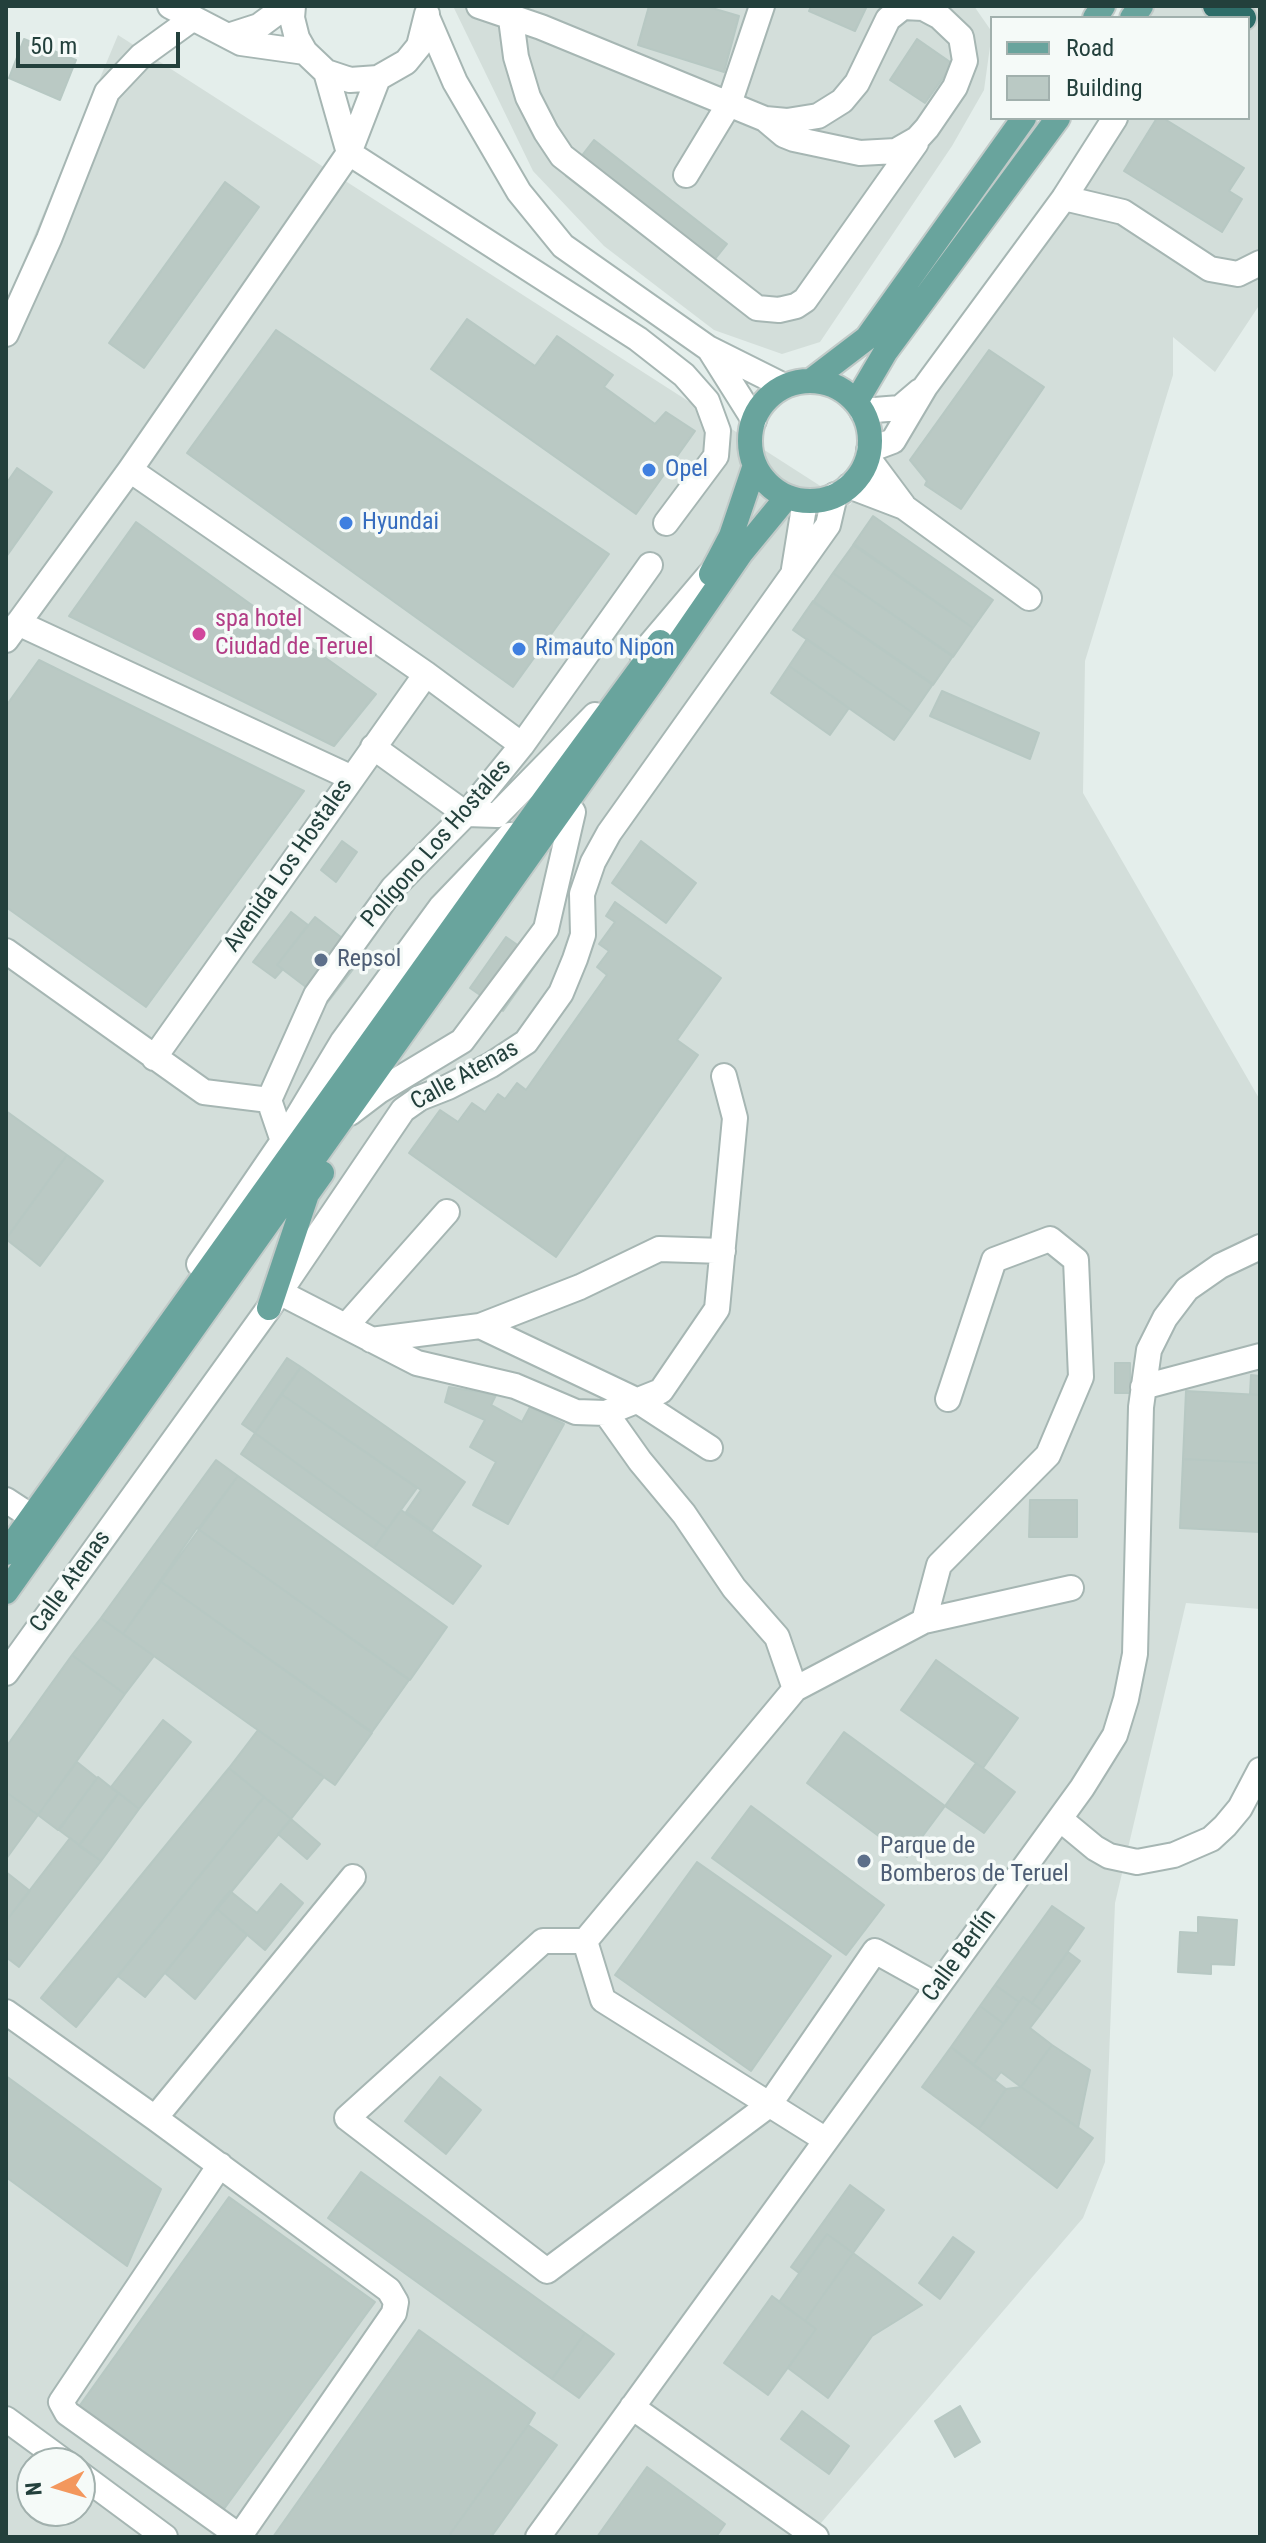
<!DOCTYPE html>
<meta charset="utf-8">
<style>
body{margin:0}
#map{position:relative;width:1266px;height:2543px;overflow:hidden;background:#e4eeeb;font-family:"Roboto Condensed",sans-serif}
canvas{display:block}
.frame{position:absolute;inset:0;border:8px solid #23403c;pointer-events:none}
.legend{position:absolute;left:990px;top:16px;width:260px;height:104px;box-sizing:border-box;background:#f5faf8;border:2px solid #a1b0ad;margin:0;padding:10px 14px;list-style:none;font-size:24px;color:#23403c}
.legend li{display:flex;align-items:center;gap:16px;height:40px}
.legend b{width:40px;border:2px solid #a1b0ad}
.north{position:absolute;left:16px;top:2447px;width:80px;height:80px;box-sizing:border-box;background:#f5faf8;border:2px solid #a1b0ad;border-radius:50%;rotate:265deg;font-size:22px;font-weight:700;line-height:32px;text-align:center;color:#23403c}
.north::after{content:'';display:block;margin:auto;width:28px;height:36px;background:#f3975d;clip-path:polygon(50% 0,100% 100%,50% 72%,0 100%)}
.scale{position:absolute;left:16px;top:32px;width:164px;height:36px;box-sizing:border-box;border:4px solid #23403c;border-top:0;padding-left:10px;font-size:24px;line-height:28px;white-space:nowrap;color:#23403c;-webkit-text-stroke:6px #f5faf8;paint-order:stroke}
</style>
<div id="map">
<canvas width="1266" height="2543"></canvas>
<div class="frame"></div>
<ul class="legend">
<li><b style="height:10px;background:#69a49d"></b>Road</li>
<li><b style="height:22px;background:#bac9c4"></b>Building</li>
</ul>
<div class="north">N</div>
<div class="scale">50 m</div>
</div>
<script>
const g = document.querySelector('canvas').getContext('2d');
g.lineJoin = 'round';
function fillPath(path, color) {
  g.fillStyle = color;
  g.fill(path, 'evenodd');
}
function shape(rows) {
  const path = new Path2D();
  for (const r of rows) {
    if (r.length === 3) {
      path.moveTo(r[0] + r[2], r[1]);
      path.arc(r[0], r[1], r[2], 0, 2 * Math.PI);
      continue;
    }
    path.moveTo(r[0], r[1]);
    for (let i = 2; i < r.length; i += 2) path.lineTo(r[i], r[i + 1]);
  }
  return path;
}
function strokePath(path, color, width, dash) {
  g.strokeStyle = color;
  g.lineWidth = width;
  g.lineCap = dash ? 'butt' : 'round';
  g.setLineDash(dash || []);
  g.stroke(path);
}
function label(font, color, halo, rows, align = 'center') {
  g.font = font + ' "Roboto Condensed",sans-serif';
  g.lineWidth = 7;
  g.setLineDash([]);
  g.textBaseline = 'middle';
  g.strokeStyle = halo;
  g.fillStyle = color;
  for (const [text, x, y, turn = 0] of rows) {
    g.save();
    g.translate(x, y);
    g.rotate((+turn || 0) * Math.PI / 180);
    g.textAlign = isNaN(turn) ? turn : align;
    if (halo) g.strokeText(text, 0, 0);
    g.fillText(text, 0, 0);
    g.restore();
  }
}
const built = shape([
 [453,6,974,6,992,32,984,90,952,146,820,342,782,354,714,330,604,246,533,171],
 [1149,6,1260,6,1260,304,1215,372,1173,337,1173,375,1085,661,1083,793,1260,1100,1260,1609,1186,1603,1115,1903,1105,2162,1083,2218,809,2537,6,2537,6,303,118,35,850,505,1086,154,1102,118,1248,118,1248,18,1144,18],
 [32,2463,80,2463,80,2511,32,2511]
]);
const building = shape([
 [649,6,705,6,739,16,724,72,638,45,649,6],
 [811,6,862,6,866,8,855,31,809,11,811,6],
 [24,39,76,60,60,100,9,78,24,39],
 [917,39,953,64,925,103,890,80,917,39],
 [1157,118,1163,118,1244,168,1229,191,1242,199,1222,232,1124,171,1157,118],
 [594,140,727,244,699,279,566,176,594,140],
 [225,182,259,207,144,368,109,343,225,182],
 [467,319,535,366,557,336,613,375,604,387,655,424,666,412,695,431,636,514,431,369,467,319],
 [276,330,609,554,513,687,187,453,276,330],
 [989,350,1044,387,961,509,925,485,927,481,910,460,989,350],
 [17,468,52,492,6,557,6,484,17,468],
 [873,516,993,600,973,628,853,545,873,516],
 [136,522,376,694,334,746,69,616,136,522],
 [854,544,973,628,953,657,833,573,854,544],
 [833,573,953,656,933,685,813,602,833,573],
 [813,601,933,684,913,713,793,630,813,601],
 [807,639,913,713,894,740,789,666,807,639],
 [39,660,304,791,146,1007,6,907,6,706,39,660],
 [789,666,849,708,830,735,771,693,789,666],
 [942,691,1039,733,1030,759,930,716,942,691],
 [342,841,357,852,336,882,321,870,342,841],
 [641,841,696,883,666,923,612,883,641,841],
 [615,902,721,978,677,1040,698,1055,556,1257,409,1153,440,1110,458,1122,472,1103,485,1112,498,1094,505,1099,517,1083,526,1090,607,975,597,967,609,951,599,944,615,922,606,916,615,902],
 [291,912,308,925,277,965,283,969,275,978,253,962,291,912],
 [315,917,364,955,327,1003,277,965,315,917],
 [506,937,539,960,503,1011,470,988,506,937],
 [6,1111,67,1155,6,1239,6,1111],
 [67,1155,103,1181,40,1266,6,1239,67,1155],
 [287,1358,301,1367,255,1433,242,1424,287,1358],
 [1115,1363,1130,1363,1130,1393,1115,1393,1115,1363],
 [301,1367,465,1482,432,1530,406,1512,421,1490,281,1394,301,1367],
 [1251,1375,1260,1376,1260,1395,1250,1394,1251,1375],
 [449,1387,496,1395,491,1405,522,1422,530,1407,564,1424,508,1524,473,1505,496,1462,470,1447,485,1420,445,1402,449,1387],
 [1186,1391,1260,1395,1260,1463,1183,1459,1186,1391],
 [281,1394,417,1488,387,1529,255,1433,281,1394],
 [255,1433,387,1529,374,1548,241,1454,255,1433],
 [1183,1459,1260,1463,1260,1532,1180,1528,1183,1459],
 [216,1460,238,1476,123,1634,101,1618,216,1460],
 [238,1476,447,1627,410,1680,198,1529,238,1476],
 [1030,1500,1077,1500,1077,1537,1029,1537,1030,1500],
 [401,1510,481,1566,453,1604,374,1548,401,1510],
 [197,1528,409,1680,372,1732,160,1581,197,1528],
 [160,1581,372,1733,335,1785,123,1634,160,1581],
 [101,1618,154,1656,125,1694,72,1655,101,1618],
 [72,1655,125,1694,38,1815,6,1792,6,1747,72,1655],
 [936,1660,1018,1718,983,1768,901,1710,936,1660],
 [163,1720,191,1742,139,1809,111,1787,163,1720],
 [258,1730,324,1777,291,1819,229,1768,258,1730],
 [844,1732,945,1806,907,1857,807,1783,844,1732],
 [77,1762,97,1778,58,1830,38,1815,77,1762],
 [976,1763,1015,1792,984,1833,945,1806,976,1763],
 [229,1768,264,1797,76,2027,41,1998,229,1768],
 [98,1777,118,1793,79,1845,59,1830,98,1777],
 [6,1792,38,1815,6,1859,6,1792],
 [119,1793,139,1809,101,1861,79,1846,119,1793],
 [264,1797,291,1819,145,1997,118,1976,264,1797],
 [751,1806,884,1905,846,1955,712,1858,751,1806],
 [291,1819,320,1844,307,1859,278,1834,291,1819],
 [70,1838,101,1861,19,1967,6,1957,6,1921,70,1838],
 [697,1862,831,1956,751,2071,615,1975,697,1862],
 [6,1872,30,1891,6,1921,6,1872],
 [281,1884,303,1903,265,1950,216,1908,230,1891,257,1913,281,1884],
 [1052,1906,1084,1928,1032,2003,1023,1997,1019,2002,995,1985,1052,1906],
 [216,1908,247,1935,195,1999,165,1973,216,1908],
 [1198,1917,1237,1920,1234,1965,1211,1964,1211,1974,1178,1972,1180,1932,1198,1933,1198,1917],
 [1068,1952,1080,1961,1043,2011,1032,2003,1068,1952],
 [995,1985,1019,2002,1004,2024,980,2006,995,1985],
 [1023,1997,1043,2011,1030,2028,1052,2045,1021,2087,1001,2072,994,2081,973,2065,1023,1997],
 [980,2006,1004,2024,973,2065,951,2047,980,2006],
 [1052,2045,1090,2070,1078,2128,1021,2087,1052,2045],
 [951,2047,1006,2089,979,2129,922,2087,951,2047],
 [6,2076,161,2189,127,2266,6,2177,6,2076],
 [440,2077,481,2110,446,2154,405,2121,440,2077],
 [1021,2087,1093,2138,1057,2188,979,2129,1006,2089,1021,2087],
 [361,2172,585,2333,552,2379,328,2218,361,2172],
 [850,2185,884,2210,853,2253,827,2234,799,2273,791,2267,850,2185],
 [229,2197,375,2302,221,2513,78,2408,229,2197],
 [827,2234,853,2253,805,2321,779,2302,827,2234],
 [953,2237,974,2252,940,2299,919,2283,953,2237],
 [853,2253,922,2305,872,2336,828,2398,788,2368,816,2329,805,2321,853,2253],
 [772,2296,816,2329,768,2395,724,2363,772,2296],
 [419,2330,535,2413,528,2425,448,2537,273,2537,419,2330],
 [585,2333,614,2354,579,2398,552,2379,585,2333],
 [960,2406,980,2442,955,2457,935,2421,960,2406],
 [802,2411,849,2446,829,2474,781,2439,802,2411],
 [528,2425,557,2445,491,2537,448,2537,528,2425],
 [647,2467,725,2524,716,2537,597,2537,647,2467]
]);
const minor = shape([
 [170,6,241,43,305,52],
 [293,6,292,18,297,38,305,52,326,72,350,80,378,78,406,62,419,46,427,14],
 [479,6,541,27,765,119,787,121,818,116,842,101,857,83,888,19,903,7,923,8,940,17,961,37,965,61,955,87,927,128,917,139,896,151,860,153,794,139,784,135,765,119],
 [427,17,455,82,519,192,563,246,708,348,784,386],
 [511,19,516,57,528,97,546,132,562,156,757,308,779,310,796,306,805,300,916,143],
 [228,36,259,26,286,6],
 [326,72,349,153,638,339,684,375,707,401,718,431,716,456,666,523],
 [686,175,729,104,762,6],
 [1064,198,1123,212,1210,269,1238,274,1260,263],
 [6,334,49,239,107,92,141,56,192,19],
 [710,350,754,420],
 [862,411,900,408,920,391],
 [869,450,893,441,925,387,1064,198,1115,118],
 [868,458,903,505],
 [130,470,426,674,522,745],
 [849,486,904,507,1029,598],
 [794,569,805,501],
 [18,623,352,778],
 [6,640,130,470,349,153,378,78],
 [642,654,710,574],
 [373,747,466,814,497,815,595,715],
 [6,951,204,1092,269,1100],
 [154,1058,426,674],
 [350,1113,379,1091,462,1041,546,929,573,812],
 [283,1141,269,1100,316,995,393,888,466,814,522,745,650,565],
 [199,1264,283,1141,343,1041,441,907,510,835],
 [279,1292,417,1363,515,1386,576,1412,606,1413,661,1391,717,1309,735,1118,724,1076],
 [346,1326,447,1212],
 [480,1326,580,1287,659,1249,723,1251],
 [371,1340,480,1326,638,1401,710,1448],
 [1143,1387,1260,1356],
 [606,1413,640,1461,684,1514,734,1588,777,1637,795,1689],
 [6,1500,32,1517],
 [924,1621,939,1565,1048,1455,1081,1377,1076,1260,1050,1239,994,1260,948,1399],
 [6,1673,269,1308,403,1110,420,1098,448,1087,491,1065,526,1042,561,993,575,959,583,935,582,894,593,862,609,833,828,525,835,495],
 [1060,1819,1095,1848,1109,1856,1137,1862,1174,1855,1211,1839,1225,1826,1240,1808,1260,1770],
 [585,1941,543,1941,347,2118,547,2271,769,2105,875,1951,938,1986],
 [6,2012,155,2118,389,2290,396,2302,394,2313,239,2537],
 [155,2118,353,1877],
 [826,2140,603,2000,585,1941,795,1689,924,1621,1071,1588],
 [220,2165,61,2402,67,2413,239,2536],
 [632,2407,816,2537],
 [6,2419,66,2463],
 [80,2474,165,2537],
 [538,2537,1082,1788,1115,1735,1126,1699,1135,1654,1141,1407,1149,1350,1165,1318,1187,1289,1220,1266,1260,1247]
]);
const major = shape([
 [1095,18,1103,6],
 [1132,18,1141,6],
 [812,380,867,338,1024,118],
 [810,441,60],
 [856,402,886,351,1058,118],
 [711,574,731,536,755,465],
 [269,1308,307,1194,322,1173],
 [6,1553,545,799,660,642],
 [6,1592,655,678,741,553,787,497]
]);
const highway = shape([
 [1215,6,1244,18]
]);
const markers = [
 [649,470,8,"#3f7fe0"],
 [346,523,8,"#3f7fe0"],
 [199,634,8,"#d1479c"],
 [519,649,8,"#3f7fe0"],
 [321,960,8,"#5c6f8a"],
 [864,1861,8,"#5c6f8a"]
];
const shopNames = [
 ["Opel",665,470],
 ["Hyundai",362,523],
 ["Rimauto Nipon",535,649]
];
const hotelNames = [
 ["spa hotel",215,620],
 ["Ciudad de Teruel",215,648]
];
const streetNames = [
 ["Polígono Los Hostales",437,844,-49],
 ["Avenida Los Hostales",289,866,-55],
 ["Calle Atenas",465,1076,-29],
 ["Calle Atenas",71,1582,-54],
 ["Calle Berlín",960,1956,-54]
];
const serviceNames = [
 ["Repsol",337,960],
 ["Parque de",880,1847],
 ["Bomberos de Teruel",880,1875]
];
fillPath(built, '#d3deda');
fillPath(building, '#bac9c4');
strokePath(building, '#b7c8c3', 2);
strokePath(minor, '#a6b6b3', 28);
strokePath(major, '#c1cac8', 28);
strokePath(highway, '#c1cac8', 28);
strokePath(minor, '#fff', 24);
strokePath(major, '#69a49d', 24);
strokePath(highway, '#2e6d69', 24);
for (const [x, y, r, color] of markers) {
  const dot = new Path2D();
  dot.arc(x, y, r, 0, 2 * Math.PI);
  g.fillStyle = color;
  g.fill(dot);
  strokePath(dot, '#f5faf8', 3);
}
label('24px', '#366cbe', '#f5faf8', shopNames, 'left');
label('24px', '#b23c85', '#f5faf8', hotelNames, 'left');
label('24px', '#23403c', '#f5faf8', streetNames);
label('24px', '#4e5e75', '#f5faf8', serviceNames, 'left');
</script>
